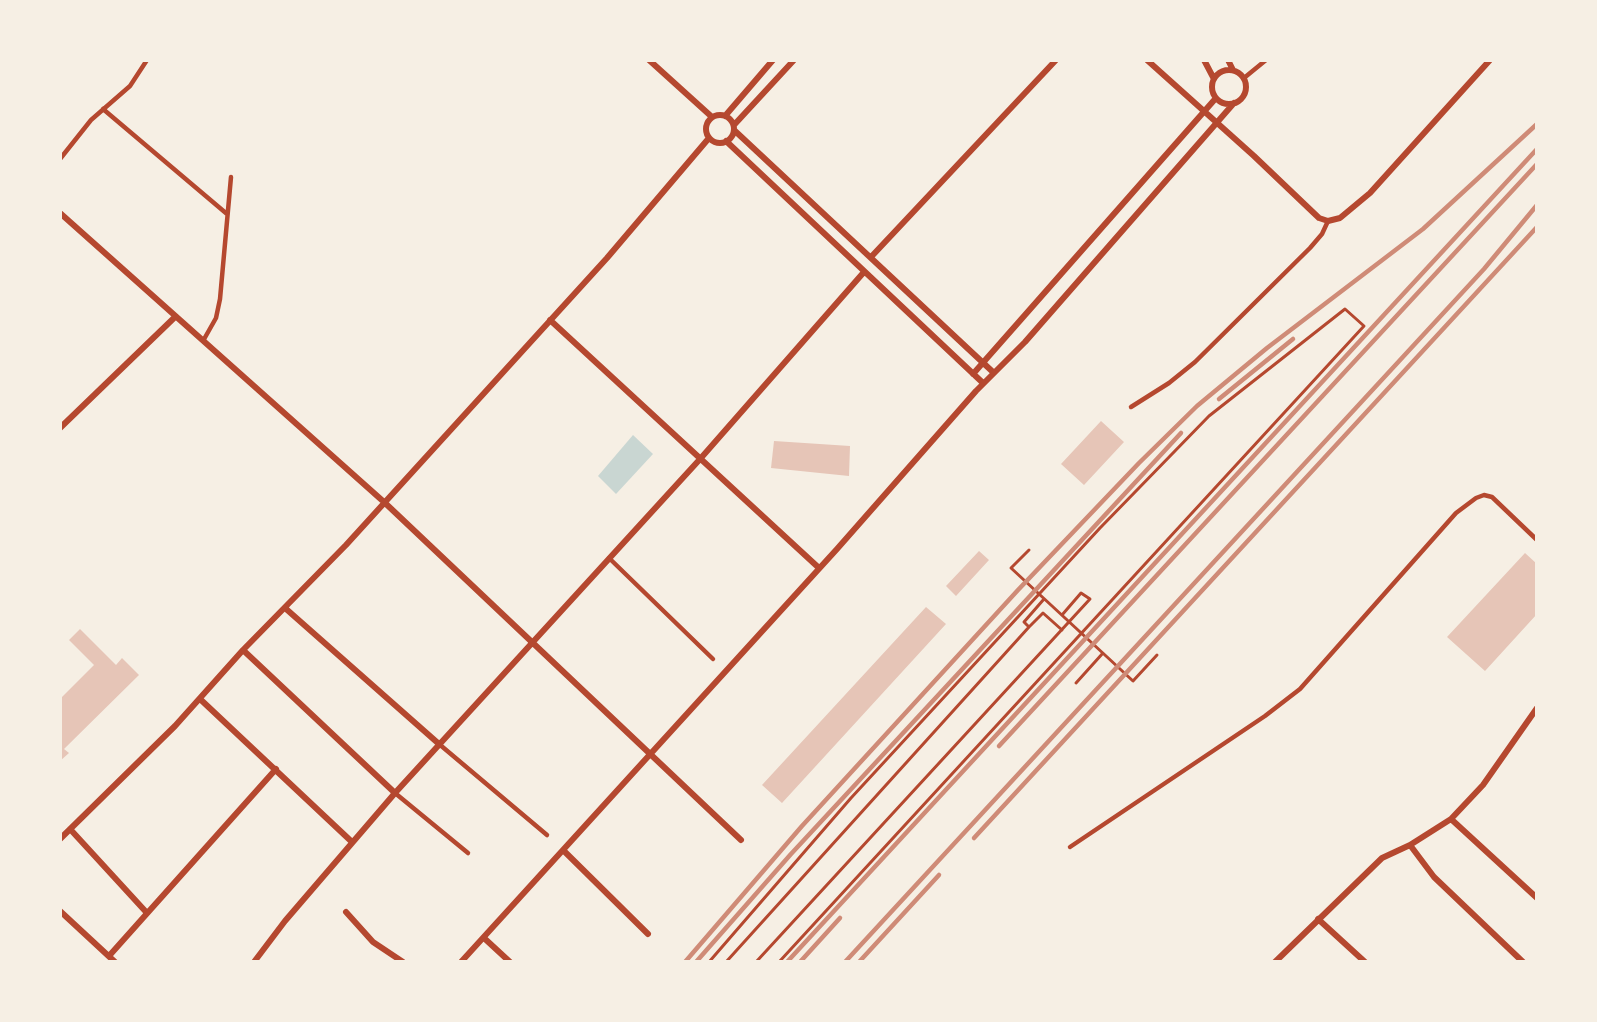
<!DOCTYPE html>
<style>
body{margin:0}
#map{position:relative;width:1597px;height:1022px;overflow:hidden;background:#f6efe4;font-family:"Libre Baskerville",serif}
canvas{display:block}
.frame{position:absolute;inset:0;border:62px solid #f6efe4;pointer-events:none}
</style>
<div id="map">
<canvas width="1597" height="1022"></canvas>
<div class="frame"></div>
</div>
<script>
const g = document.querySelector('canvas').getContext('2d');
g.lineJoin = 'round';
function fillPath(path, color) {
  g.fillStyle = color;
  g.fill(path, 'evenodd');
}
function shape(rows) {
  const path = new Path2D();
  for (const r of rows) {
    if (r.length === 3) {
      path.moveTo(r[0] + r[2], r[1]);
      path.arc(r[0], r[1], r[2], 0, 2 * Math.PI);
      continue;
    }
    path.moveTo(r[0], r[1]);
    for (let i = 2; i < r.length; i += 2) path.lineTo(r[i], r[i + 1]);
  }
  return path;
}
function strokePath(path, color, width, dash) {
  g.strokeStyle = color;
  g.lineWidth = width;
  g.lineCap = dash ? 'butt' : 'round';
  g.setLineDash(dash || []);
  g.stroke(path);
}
const water = shape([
 [633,435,653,454,616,494,598,476]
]);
const building = shape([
 [1101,421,1124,442,1084,485,1061,464],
 [774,441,850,446,849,476,771,468],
 [979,551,989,560,956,596,946,586],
 [1525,553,1537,564,1537,614,1485,671,1447,637],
 [926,607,946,624,782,803,762,785],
 [80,629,116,665,122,658,139,675,64,749,69,753,60,761,60,699,94,665,69,640]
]);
const path = shape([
 [1029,550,1011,568,1133,681,1157,655],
 [1029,627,1043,613,1062,630],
 [1076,683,1103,653],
 [709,962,851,798,1100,528,1209,416,1345,309,1364,326,779,962],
 [726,962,1029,627,1024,622,1044,599],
 [756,962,1090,599,1081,593,1062,615]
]);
const service = shape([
 [1244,78,1266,60],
 [103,109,227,214],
 [60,159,91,120,130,86,147,60],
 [203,341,216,318,220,299,231,177],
 [1131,407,1169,383,1195,362,1310,248,1322,234,1328,221],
 [609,558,713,659],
 [439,744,547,835],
 [395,793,468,853],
 [1070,847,1265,716,1300,689,1456,513,1476,498,1484,495,1492,497,1537,540]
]);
const minor = shape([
 [649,60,712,117],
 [1147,60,1254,156,1319,218,1328,221,1340,218,1370,193,1490,60],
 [1204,60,1214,79],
 [1228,60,1233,70],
 [1229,87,17],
 [720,129,14],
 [725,116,773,60],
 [734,125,794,60],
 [734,130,994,373],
 [726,141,983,383],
 [60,213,384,502,741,840],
 [871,257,1056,60],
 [550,320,819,568],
 [973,374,1216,98],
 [60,428,175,317],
 [285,608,439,744],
 [243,650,395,793],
 [200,699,352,842],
 [1451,819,1537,898],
 [70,829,147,913],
 [60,839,175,726,243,650,346,545,607,258,709,138],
 [1410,845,1434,877,1523,962],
 [563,850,648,934],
 [60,911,115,962],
 [346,912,373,942,403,962],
 [1318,919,1365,962],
 [484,938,510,962],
 [109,956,276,769],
 [254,962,285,921,395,793,701,458,864,272],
 [461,962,837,549,976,391,1025,342,1234,103],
 [1275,962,1382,858,1410,845,1451,819,1483,785,1537,708]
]);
const rail = shape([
 [1219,399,1293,339],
 [999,746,1537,164],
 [974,838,1537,227],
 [685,962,802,826,1018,590,1139,463,1197,406,1267,348,1423,229,1537,124],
 [696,962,791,854,1181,433],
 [787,962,1537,149],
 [800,962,840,918],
 [845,962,1484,269,1537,205],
 [859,962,939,875]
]);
fillPath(water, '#c9d6d2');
fillPath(building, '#e6c5b7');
strokePath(path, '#b5482f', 3);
strokePath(service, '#b5482f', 4.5);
strokePath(minor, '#b5482f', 6);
strokePath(rail, '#cf8b77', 4.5);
</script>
